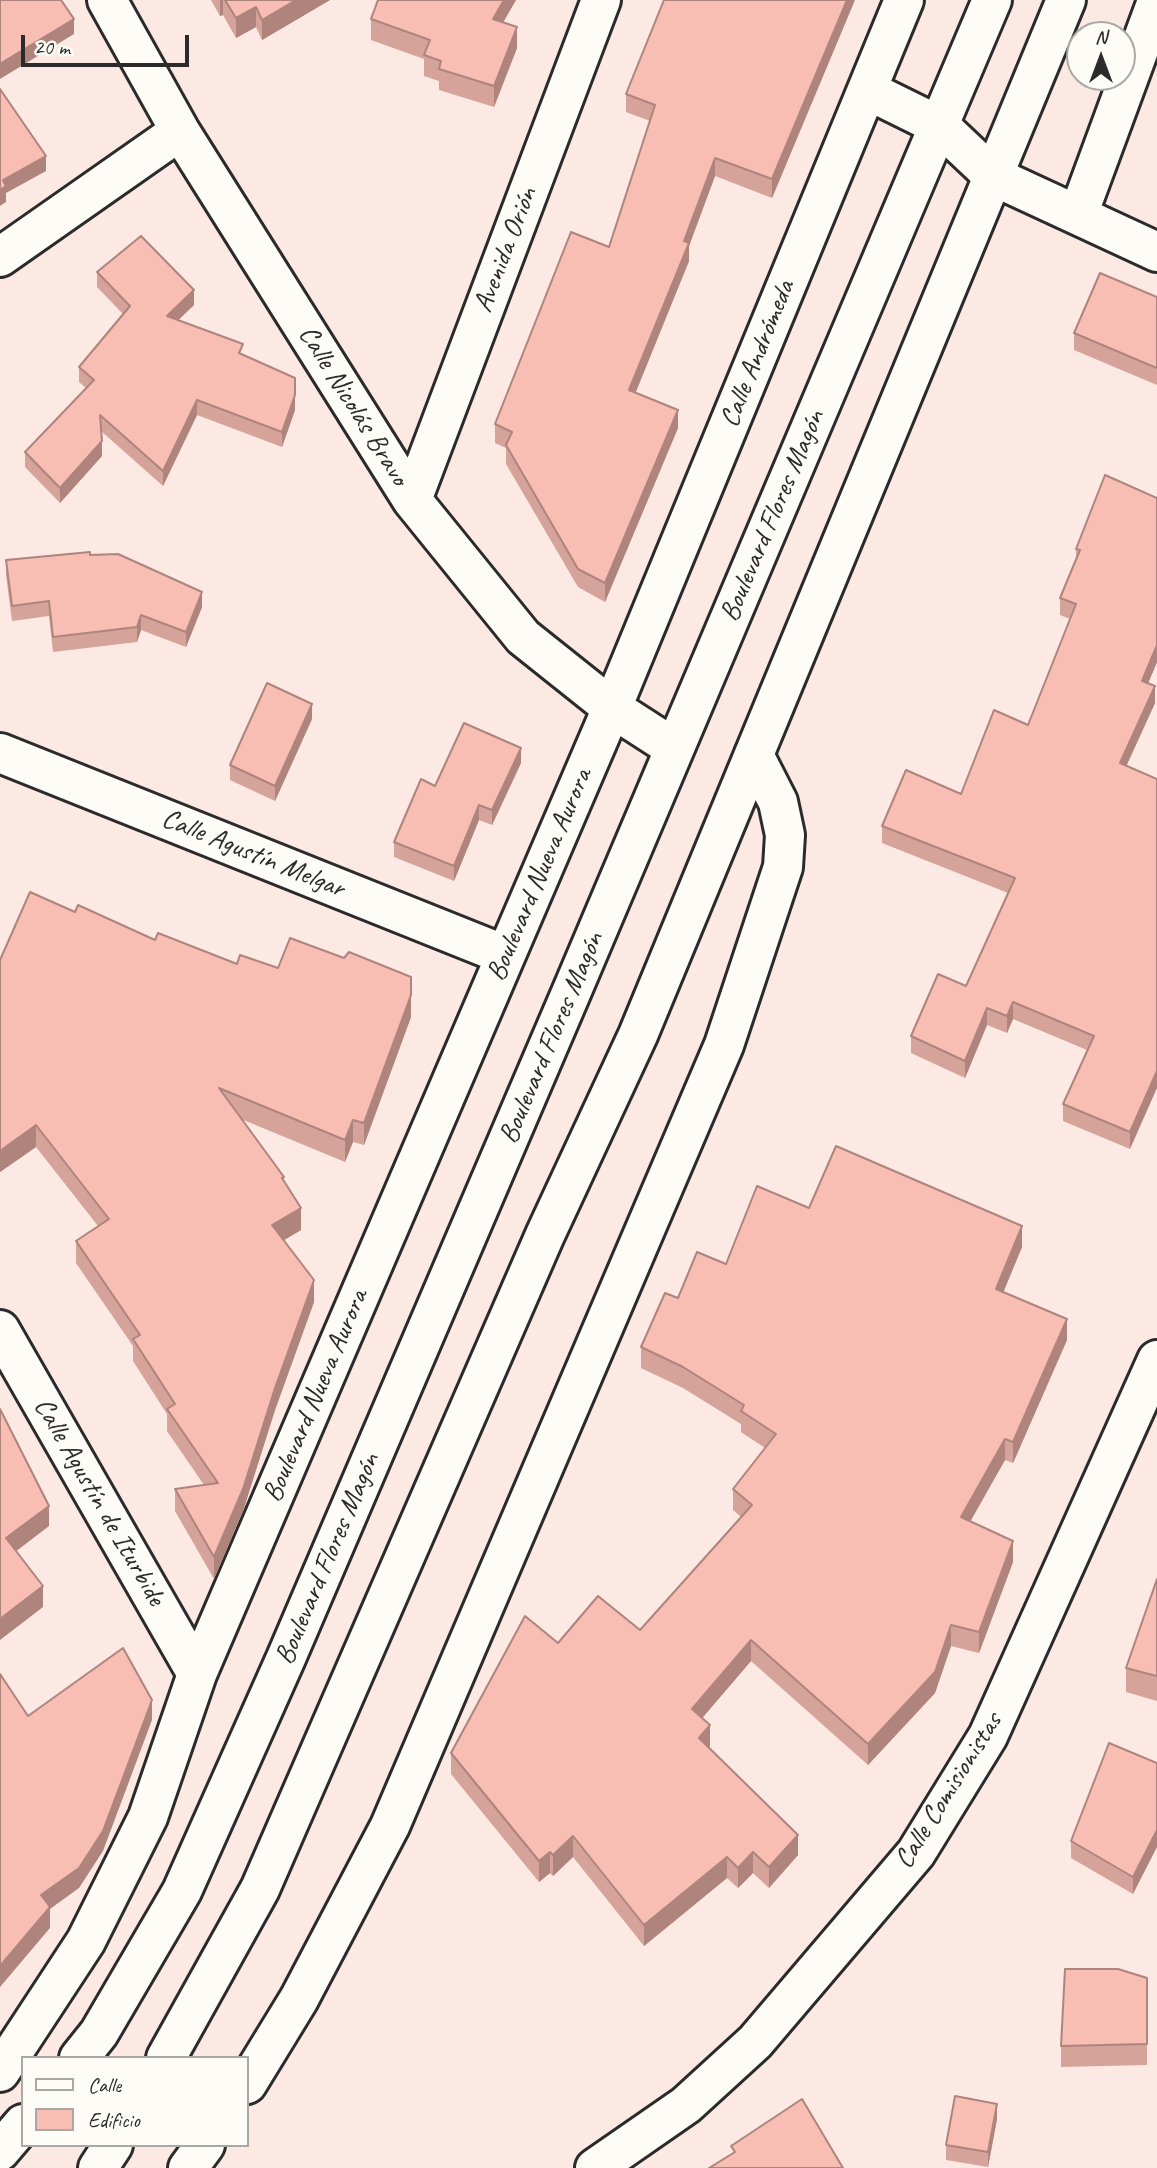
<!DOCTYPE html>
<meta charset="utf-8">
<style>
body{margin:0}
#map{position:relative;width:1157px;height:2168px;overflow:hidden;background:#fce9e3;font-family:Caveat,sans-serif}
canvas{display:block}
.legend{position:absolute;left:21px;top:2056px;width:228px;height:91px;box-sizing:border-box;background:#fdfcf7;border:2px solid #a9a8a5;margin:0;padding:9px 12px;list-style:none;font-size:21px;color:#2b2b2b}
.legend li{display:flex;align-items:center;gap:14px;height:35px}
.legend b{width:35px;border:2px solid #a9a8a5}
.north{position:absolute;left:1066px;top:21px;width:70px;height:70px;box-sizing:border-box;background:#fdfcf7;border:2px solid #a9a8a5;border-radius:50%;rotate:0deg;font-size:19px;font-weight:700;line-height:28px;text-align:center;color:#2b2b2b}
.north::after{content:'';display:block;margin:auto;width:24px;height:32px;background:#2b2b2b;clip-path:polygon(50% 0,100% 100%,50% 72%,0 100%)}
.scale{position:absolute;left:21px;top:35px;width:168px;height:32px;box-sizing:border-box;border:4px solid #2b2b2b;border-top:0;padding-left:9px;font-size:21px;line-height:24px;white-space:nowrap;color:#2b2b2b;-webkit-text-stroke:5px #fdfcf7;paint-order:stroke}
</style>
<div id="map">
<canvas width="1157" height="2168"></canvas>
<ul class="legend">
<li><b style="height:9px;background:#fdfcf7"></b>Calle</li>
<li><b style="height:19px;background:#f8bdb3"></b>Edificio</li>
</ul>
<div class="north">N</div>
<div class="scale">20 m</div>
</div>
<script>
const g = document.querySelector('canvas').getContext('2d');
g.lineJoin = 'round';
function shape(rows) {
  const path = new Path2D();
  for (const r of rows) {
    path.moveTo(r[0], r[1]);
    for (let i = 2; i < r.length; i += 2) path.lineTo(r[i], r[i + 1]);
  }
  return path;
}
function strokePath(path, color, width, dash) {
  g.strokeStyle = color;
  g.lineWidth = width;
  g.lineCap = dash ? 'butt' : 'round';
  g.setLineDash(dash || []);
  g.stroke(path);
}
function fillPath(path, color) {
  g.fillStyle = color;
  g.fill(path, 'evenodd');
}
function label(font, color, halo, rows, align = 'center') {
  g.font = font + ' Caveat,sans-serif';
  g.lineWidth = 6;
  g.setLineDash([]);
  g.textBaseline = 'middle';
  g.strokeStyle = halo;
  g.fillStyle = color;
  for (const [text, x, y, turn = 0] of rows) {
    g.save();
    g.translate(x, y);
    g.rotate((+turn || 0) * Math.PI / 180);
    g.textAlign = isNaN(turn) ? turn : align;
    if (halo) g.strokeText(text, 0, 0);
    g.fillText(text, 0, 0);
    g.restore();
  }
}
const minor = shape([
 [107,0,180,131,412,500,523,637,612,708,674,748],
 [867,90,940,126,993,176,1157,252],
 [1078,215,1157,1],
 [0,257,180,131],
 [412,500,601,0],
 [0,753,505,955],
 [0,1330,197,1674],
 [0,2072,86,1941,148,1817,197,1674,612,708,904,0],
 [247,2084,299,1999,390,1826,724,1045,783,867,785,835,778,802,754,755],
 [188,2168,205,2145],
 [595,2168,686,2105,755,2042,916,1853,988,1736,1157,1360]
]);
const major = shape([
 [79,2058,99,2033,182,1891,286,1658,571,993,992,0],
 [166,2058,260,1889,545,1235,638,1035,1066,0],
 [0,2151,23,2124],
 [98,2168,113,2145]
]);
const wall = shape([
 [211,0,330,0,262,40,256,27,236,38,223,15,220,16],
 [378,0,516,0,503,22,517,48,494,107,439,90,439,81,424,76,424,59,371,40,371,19],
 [847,18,772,198,715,176,689,246,689,261,635,393,678,428,605,602,578,587,506,464,506,448,495,443,495,424,609,247,650,121,626,112,626,94],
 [97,272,194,305,178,320,243,355,295,410,282,447,197,415,163,486,101,431,102,456,60,503,25,467,25,452,86,388,79,382,79,367,123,314,97,287],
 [1157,297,1157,385,1074,350,1074,333],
 [1105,475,1157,662,1148,683,1155,703,1126,766,1157,779,1130,1149,1063,1121,1063,1104,1087,1050,1013,1019,1007,1033,987,1025,965,1078,911,1053,911,1036,966,986,1008,893,882,843,882,826,961,794,1028,725,1070,619,1060,615,1060,598,1076,560,1076,549],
 [90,555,202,607,186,647,141,630,137,642,53,652,49,616,12,621,6,575,6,560],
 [312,719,275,801,230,780,230,765],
 [521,763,492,825,479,820,454,881,394,857,394,842,435,786],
 [75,912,155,940,237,964,411,1017,364,1145,353,1142,345,1162,241,1119,284,1181,301,1230,283,1241,314,1302,275,1410,243,1511,214,1579,175,1511,175,1489,204,1485,167,1431,167,1414,133,1361,133,1346,76,1263,76,1241,98,1226,36,1147,0,1172,0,960],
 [809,1208,1022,1247,1003,1292,1067,1340,1013,1463,1005,1460,970,1521,1013,1562,979,1653,951,1646,935,1693,868,1765,751,1661,702,1718,710,1746,709,1748,798,1855,769,1888,753,1873,738,1888,727,1878,644,1946,573,1857,553,1876,550,1873,539,1882,451,1774,451,1753,558,1643,640,1630,741,1517,733,1510,733,1489,765,1448,741,1432,741,1424,683,1388,641,1368,641,1347,678,1298,726,1264],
 [1157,1579,1157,1701,1126,1692,1126,1668],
 [1157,1763,1133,1894,1071,1858,1071,1841],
 [1147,1978,1147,2065,1061,2067,1061,2046],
 [997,2119,988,2167,946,2160,946,2145]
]);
const shadedWall = shape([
 [220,0,223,0,223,15,220,16],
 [296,0,330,0,262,40,262,20],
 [504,0,516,0,493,40,493,19],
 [847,0,855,0,772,198,772,179],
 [256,7,256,27,236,38,236,18],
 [74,19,74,34,0,79,0,64],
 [517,27,517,48,494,107,494,86],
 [46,156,46,171,6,193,6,202,0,206,0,190,3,180],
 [715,158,715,176,689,246,689,261,629,409,629,390],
 [194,290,194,305,167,331,167,316],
 [295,395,295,410,282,447,282,432],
 [197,400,197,415,163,486,163,471],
 [678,410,678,428,605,602,605,583],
 [102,441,102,456,60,503,60,488],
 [202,592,202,607,186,647,186,632],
 [141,615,141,630,137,642,137,627],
 [1157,645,1157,662,1142,698,1142,681],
 [1155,686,1155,703,1120,780,1120,763],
 [312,704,312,719,275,801,275,786],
 [521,748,521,763,492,825,492,810],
 [479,805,479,820,454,881,454,866],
 [411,995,411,1017,364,1145,364,1123],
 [1013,1002,1013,1019,1007,1033,1007,1016],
 [987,1008,987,1025,965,1078,965,1061],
 [1157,1071,1157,1088,1130,1149,1130,1132],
 [353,1120,353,1142,345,1162,345,1140],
 [36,1125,36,1147,0,1172,0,1151],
 [301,1208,301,1230,272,1247,272,1225],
 [1022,1226,1022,1247,996,1310,996,1289],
 [314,1280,314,1302,275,1410,243,1511,214,1579,214,1557],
 [1067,1319,1067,1340,1013,1463,1013,1442],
 [1005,1439,1005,1460,961,1538,961,1517],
 [49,1506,49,1526,6,1559,6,1538],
 [1013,1541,1013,1562,979,1653,979,1632],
 [43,1586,43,1607,0,1640,0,1619],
 [951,1625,951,1646,935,1693,868,1765,868,1744],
 [751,1640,751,1661,692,1730,692,1709],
 [152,1700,152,1720,103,1851,79,1888,50,1909,50,1928,0,1987,0,1966],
 [710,1725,710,1746,699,1759,699,1738],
 [1157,1830,1157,1847,1133,1894,1133,1877],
 [798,1835,798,1855,769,1888,769,1867],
 [573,1836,573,1857,553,1876,553,1855],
 [550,1852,550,1873,539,1882,539,1861],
 [753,1852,753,1873,738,1888,738,1868],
 [727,1857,727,1878,644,1946,644,1925],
 [997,2104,997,2119,988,2167,988,2152]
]);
const building = shape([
 [0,0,61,0,74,19,0,64,0,0],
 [225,0,296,0,262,20,256,7,236,18,225,0],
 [378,0,504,0,493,19,517,27,494,86,439,69,441,61,424,55,430,40,371,19,378,0],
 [664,0,847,0,772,179,715,158,684,241,689,243,629,390,678,410,605,583,578,569,506,445,512,432,495,424,571,232,609,247,655,105,626,94,664,0],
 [0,89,46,156,3,180,6,186,0,190,0,89],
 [141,236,194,290,167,316,243,344,239,353,295,378,295,395,282,432,197,400,163,471,100,415,102,441,60,488,25,452,94,380,79,367,130,306,97,272,141,236],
 [1100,273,1157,297,1157,368,1074,333,1100,273],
 [1105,475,1157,498,1157,645,1142,681,1155,686,1120,763,1157,779,1157,1071,1130,1132,1063,1104,1094,1036,1013,1002,1007,1016,987,1008,965,1061,911,1036,938,974,966,986,1015,878,882,826,906,770,961,794,994,710,1028,725,1076,604,1060,598,1080,550,1076,549,1105,475],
 [90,552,90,555,118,554,202,592,186,632,141,615,137,627,53,637,49,601,12,606,6,560,90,552],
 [267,683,312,704,275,786,230,765,267,683],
 [464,723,521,748,492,810,479,805,454,866,394,842,421,779,435,786,464,723],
 [30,892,75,912,78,905,155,940,158,933,237,964,240,955,278,968,290,938,344,958,349,952,411,977,411,995,364,1123,353,1120,345,1140,219,1088,284,1177,282,1178,301,1208,272,1225,314,1280,275,1388,243,1489,214,1557,175,1489,218,1483,167,1409,175,1404,133,1339,140,1335,76,1241,109,1219,36,1125,0,1151,0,960,30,892],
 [836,1146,1022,1226,996,1289,1067,1319,1013,1442,1005,1439,961,1517,1013,1541,979,1632,951,1625,935,1672,868,1744,751,1640,692,1709,710,1725,699,1738,798,1835,769,1867,753,1852,738,1868,727,1857,644,1925,573,1836,553,1855,550,1852,539,1861,451,1753,525,1616,558,1643,598,1596,640,1630,752,1505,733,1489,776,1434,741,1411,744,1405,683,1367,641,1347,665,1293,678,1298,697,1252,726,1264,757,1186,809,1208,836,1146],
 [0,1409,49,1506,6,1538,43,1586,0,1619,0,1409],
 [1157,1579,1157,1676,1126,1668,1157,1579],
 [123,1648,152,1700,103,1831,79,1868,41,1895,50,1907,0,1966,0,1674,28,1716,123,1648],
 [1109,1743,1157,1763,1157,1830,1133,1877,1071,1841,1109,1743],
 [1065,1969,1118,1969,1147,1978,1147,2044,1061,2046,1065,1969],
 [955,2096,997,2104,988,2152,946,2145,955,2096],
 [802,2099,843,2168,709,2168,735,2152,731,2146,802,2099]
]);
const streetNames = [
 ["Avenida Orión",506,250,-69],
 ["Calle Andrómeda",758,354,-68],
 ["Calle Nicolás Bravo",353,406,58],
 ["Boulevard Flores Magón",773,516,-67],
 ["Calle Agustín Melgar",253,854,22],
 ["Boulevard Nueva Aurora",540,875,-67],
 ["Boulevard Flores Magón",552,1038,-67],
 ["Boulevard Nueva Aurora",316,1396,-67],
 ["Calle Agustín de Iturbide",99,1502,60],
 ["Boulevard Flores Magón",328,1559,-67],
 ["Calle Comisionistas",949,1791,-58]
];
strokePath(minor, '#2b2b2b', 44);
strokePath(major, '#2b2b2b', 44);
strokePath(minor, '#fdfcf7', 38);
strokePath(major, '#fdfcf7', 38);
fillPath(wall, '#d5a39a');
fillPath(shadedWall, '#ae847d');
fillPath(building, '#f8bdb3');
strokePath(building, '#ae847d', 2);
label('28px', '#2b2b2b', '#fdfcf7', streetNames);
</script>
